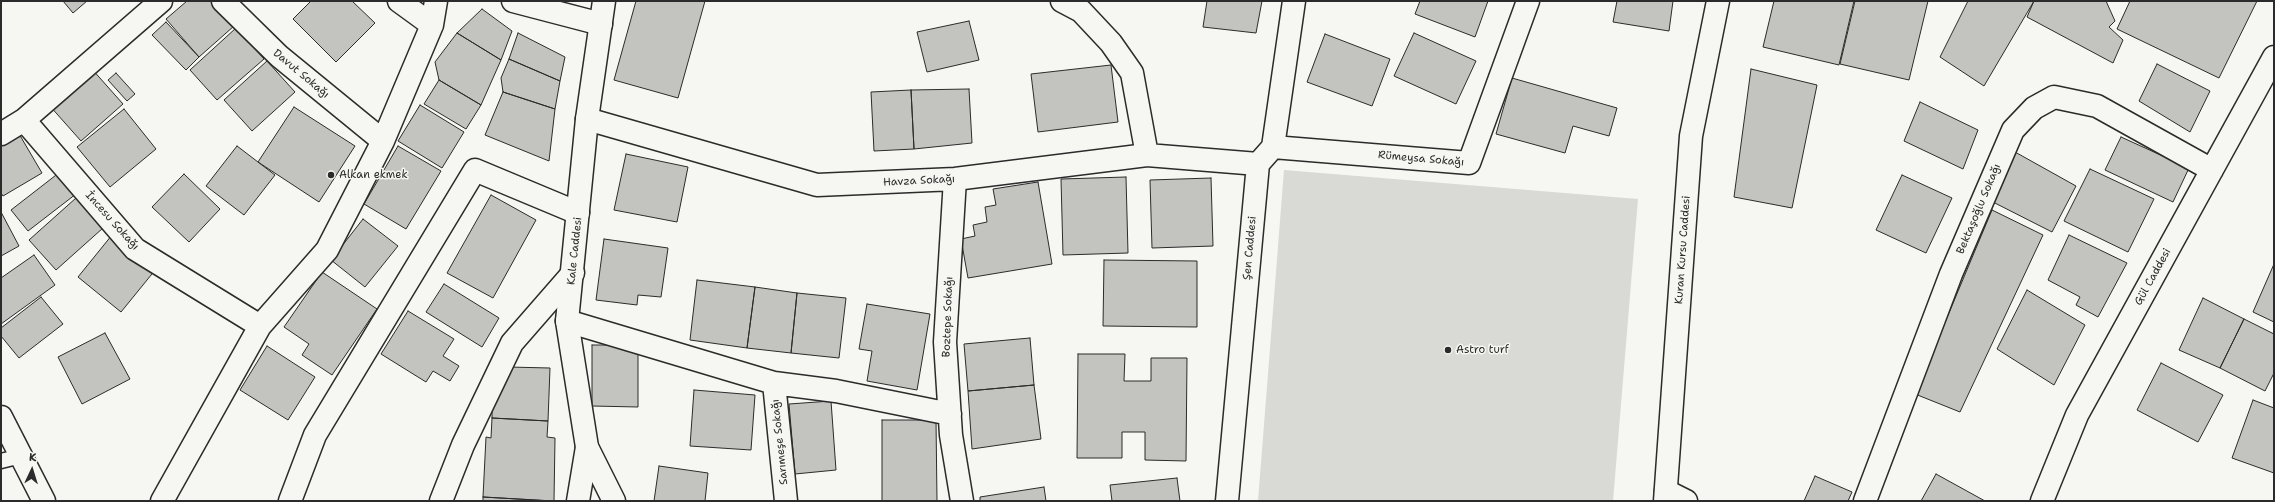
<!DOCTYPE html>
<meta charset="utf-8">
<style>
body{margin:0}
#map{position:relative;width:2275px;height:502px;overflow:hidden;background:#f6f6f2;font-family:"Shantell Sans",sans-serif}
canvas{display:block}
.frame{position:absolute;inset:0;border:2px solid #2b2b2b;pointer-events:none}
.north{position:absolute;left:12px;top:450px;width:40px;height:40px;-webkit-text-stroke:3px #f6f6f2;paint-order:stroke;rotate:4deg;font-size:11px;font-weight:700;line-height:16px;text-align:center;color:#2b2b2b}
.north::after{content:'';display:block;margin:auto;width:14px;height:18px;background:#2b2b2b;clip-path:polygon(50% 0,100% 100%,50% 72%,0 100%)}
</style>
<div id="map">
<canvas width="2275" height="502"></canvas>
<div class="frame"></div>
<div class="north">K</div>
</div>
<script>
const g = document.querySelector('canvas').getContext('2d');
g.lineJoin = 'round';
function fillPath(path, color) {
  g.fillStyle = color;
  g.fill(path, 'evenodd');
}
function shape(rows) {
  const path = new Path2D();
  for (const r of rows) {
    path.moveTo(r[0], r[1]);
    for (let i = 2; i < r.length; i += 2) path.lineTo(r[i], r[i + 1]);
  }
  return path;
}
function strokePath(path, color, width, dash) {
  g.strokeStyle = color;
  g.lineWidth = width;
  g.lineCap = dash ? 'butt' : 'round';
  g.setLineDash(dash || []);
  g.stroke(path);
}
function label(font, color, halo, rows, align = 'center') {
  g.font = font + ' "Shantell Sans",sans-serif';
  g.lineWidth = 3;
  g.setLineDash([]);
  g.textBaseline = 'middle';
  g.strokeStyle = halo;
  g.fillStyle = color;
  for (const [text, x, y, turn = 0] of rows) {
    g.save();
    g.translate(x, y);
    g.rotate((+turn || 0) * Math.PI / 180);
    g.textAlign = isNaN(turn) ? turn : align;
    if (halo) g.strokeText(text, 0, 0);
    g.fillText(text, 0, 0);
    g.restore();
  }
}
const green = shape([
 [1284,170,1638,199,1613,501,1258,501]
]);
const building = shape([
 [63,1,87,1,73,13,63,1],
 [187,1,212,1,234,26,199,57,166,19,187,1],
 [311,1,352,1,375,23,336,62,293,19,311,1],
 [636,1,705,1,678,98,614,80,636,1],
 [1207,1,1262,1,1256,33,1203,27,1207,1],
 [1420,1,1488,1,1475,37,1415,14,1420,1],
 [1617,1,1673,1,1669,31,1613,22,1617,1],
 [1774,1,1854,1,1839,65,1763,47,1774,1],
 [1855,1,1928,1,1909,80,1840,64,1855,1],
 [1968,1,2034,1,1984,86,1940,57,1968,1],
 [2034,1,2106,1,2115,21,2109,27,2123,40,2113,63,2027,17,2034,1],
 [2130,1,2257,1,2219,78,2117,29,2130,1],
 [482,9,512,31,501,60,457,33,482,9],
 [969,21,979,60,927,72,917,32,969,21],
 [166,22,199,57,186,70,152,35,166,22],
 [236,28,264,59,217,100,190,70,236,28],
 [457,33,501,60,481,105,439,80,435,62,457,33],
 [518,33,565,57,560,81,509,59,518,33],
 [1414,33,1476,61,1456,104,1394,76,1414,33],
 [1325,34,1390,59,1372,106,1307,82,1325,34],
 [509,59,560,81,555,109,503,92,501,78,509,59],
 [267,61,295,92,252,131,224,100,267,61],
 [2157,64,2210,91,2190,132,2139,101,2157,64],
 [1111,65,1118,122,1038,132,1031,74,1111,65],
 [91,68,123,104,81,141,49,105,91,68],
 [1751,69,1817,85,1792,208,1734,197,1751,69],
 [116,73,135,94,127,101,108,80,116,73],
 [1512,78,1617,108,1609,136,1573,126,1565,153,1496,134,1512,78],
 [439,80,481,105,466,129,424,104,439,80],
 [969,89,972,143,914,149,911,90,969,89],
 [911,90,914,149,874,151,871,92,911,90],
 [503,92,555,109,549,161,485,135,503,92],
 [1920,102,1978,130,1963,169,1904,141,1920,102],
 [420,105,464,132,442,168,398,141,420,105],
 [294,107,355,146,319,202,258,162,294,107],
 [124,109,156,149,110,187,77,147,124,109],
 [15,127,42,173,3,196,1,193,1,136,15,127],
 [2121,137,2189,168,2173,202,2105,170,2121,137],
 [237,146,275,175,244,215,206,186,237,146],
 [398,146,441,171,406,229,364,204,398,146],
 [2015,152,2076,186,2052,232,1989,200,2015,152],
 [626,154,688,167,677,222,614,210,626,154],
 [2090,169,2154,199,2128,252,2064,221,2090,169],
 [60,172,76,194,28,231,11,210,60,172],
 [184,174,220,209,189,242,152,207,184,174],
 [1902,175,1952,198,1926,253,1876,230,1902,175],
 [1126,177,1128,253,1063,255,1061,179,1126,177],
 [1211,178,1213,246,1152,248,1150,180,1211,178],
 [1038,182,1052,264,968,278,961,239,975,236,973,225,987,222,985,207,996,205,993,189,1038,182],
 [491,195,536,220,493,298,447,273,491,195],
 [76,198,103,228,56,270,29,240,76,198],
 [1992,210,2043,235,1960,412,1915,394,1992,210],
 [1,212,19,246,1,256,1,212],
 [363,219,398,246,365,287,331,260,363,219],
 [112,235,156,269,121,312,78,277,112,235],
 [2069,235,2127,263,2098,317,2076,305,2080,297,2048,280,2069,235],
 [604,239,668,248,661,297,638,295,637,305,596,300,604,239],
 [34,255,55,285,1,324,1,278,34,255],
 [1104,260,1197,261,1197,327,1103,326,1104,260],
 [2274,264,2274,322,2253,312,2274,264],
 [322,272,377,309,332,375,302,355,309,344,284,327,322,272],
 [697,280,755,287,747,348,690,340,697,280],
 [444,284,499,318,482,347,426,312,444,284],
 [755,287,797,293,791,353,747,348,755,287],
 [2027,290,2085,325,2054,385,1997,349,2027,290],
 [797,293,846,298,839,358,791,353,797,293],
 [41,297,63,324,19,358,1,336,1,328,41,297],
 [2203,298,2244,319,2220,368,2179,350,2203,298],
 [867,304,930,314,917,390,867,381,872,351,859,349,867,304],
 [408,311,454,339,443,356,459,366,450,381,433,371,426,382,381,354,408,311],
 [2244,319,2274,334,2274,373,2265,391,2220,368,2244,319],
 [105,333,130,379,82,404,58,357,105,333],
 [1030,338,1034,385,968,391,964,344,1030,338],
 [592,345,638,345,638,407,592,406,592,345],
 [267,346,315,377,288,420,240,390,267,346],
 [1078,354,1125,354,1124,381,1151,381,1151,358,1187,358,1186,461,1145,460,1145,432,1122,432,1122,458,1077,458,1078,354],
 [2161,363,2223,395,2198,442,2137,410,2161,363],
 [508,367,550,368,548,421,492,418,492,389,502,390,503,372,508,367],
 [1034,385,1041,439,972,449,968,391,1034,385],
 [694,390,755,395,751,450,690,446,694,390],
 [2253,400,2274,408,2274,473,2232,458,2253,400],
 [831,401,836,470,795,474,789,404,831,401],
 [492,418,548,421,547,437,555,438,554,501,483,497,486,437,491,438,492,418],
 [882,420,936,420,937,501,882,501,882,420],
 [659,466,708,473,705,501,654,501,659,466],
 [1936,474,1985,501,1921,501,1936,474],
 [1815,476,1852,492,1848,501,1804,501,1815,476],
 [1177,478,1180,501,1112,501,1110,485,1177,478],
 [1044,487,1046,501,980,501,980,497,1044,487],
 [483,497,551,501,483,501,483,497]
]);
const lane = shape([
 [1,461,21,456]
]);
const street = shape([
 [223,1,279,56,383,141],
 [399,1,432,25],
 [513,1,601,24],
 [1062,1,1081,11,1111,43,1132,73,1147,155],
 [587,119,817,185,955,179,1147,155,1258,164],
 [24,120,135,249,260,326],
 [1,134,24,120,161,1],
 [1273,147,1469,163,1528,1],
 [955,179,945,342,951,435,962,501],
 [567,321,774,383,836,391,950,414],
 [774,383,786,501],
 [1,417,44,501],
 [1666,491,1686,501],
 [162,501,260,326,327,250,383,141,432,25,436,1],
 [290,501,315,435,475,170,578,213],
 [441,501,463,445,512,343,573,273],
 [578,501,587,447],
 [1227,501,1258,164,1273,147,1294,1],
 [1865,501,1951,274,2013,130,2034,108,2054,97,2097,106,2212,170],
 [2042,501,2077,415,2274,57]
]);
const secondary = shape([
 [604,1,587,119,567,321,587,447,614,501],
 [1665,501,1691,136,1718,1]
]);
const markers = [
 [331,175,4,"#2b2b2b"],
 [1448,350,4,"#2b2b2b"]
];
const streetNames = [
 ["Davut Sokağı",301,74,40],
 ["Rümeysa Sokağı",1421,159,5],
 ["Havza Sokağı",919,181,-3],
 ["Bektaşoğlu Sokağı",1979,209,-67],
 ["İncesu Sokağı",112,221,48],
 ["Şen Caddesi",1250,248,-85],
 ["Kuran Kursu Caddesi",1683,250,-86],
 ["Kale Caddesi",575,251,-84],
 ["Gül Caddesi",2153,277,-61],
 ["Boztepe Sokağı",948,317,-88],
 ["Sarımeşe Sokağı",780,442,-96]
];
const poiNames = [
 ["Alkan ekmek",339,175],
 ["Astro turf",1456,350]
];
fillPath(green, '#d9d9d5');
fillPath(building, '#c3c3c0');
strokePath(building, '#2b2b2b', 1);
strokePath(lane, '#2b2b2b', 17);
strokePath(street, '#2b2b2b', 25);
strokePath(secondary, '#2b2b2b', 25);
strokePath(lane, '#f6f6f2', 14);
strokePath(street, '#f6f6f2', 22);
strokePath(secondary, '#f6f6f2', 22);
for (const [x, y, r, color] of markers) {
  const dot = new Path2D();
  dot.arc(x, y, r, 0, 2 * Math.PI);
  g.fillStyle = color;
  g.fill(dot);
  strokePath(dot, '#f6f6f2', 1.5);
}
label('11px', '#2b2b2b', '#f6f6f2', streetNames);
label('11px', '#2b2b2b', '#f6f6f2', poiNames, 'left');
</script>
